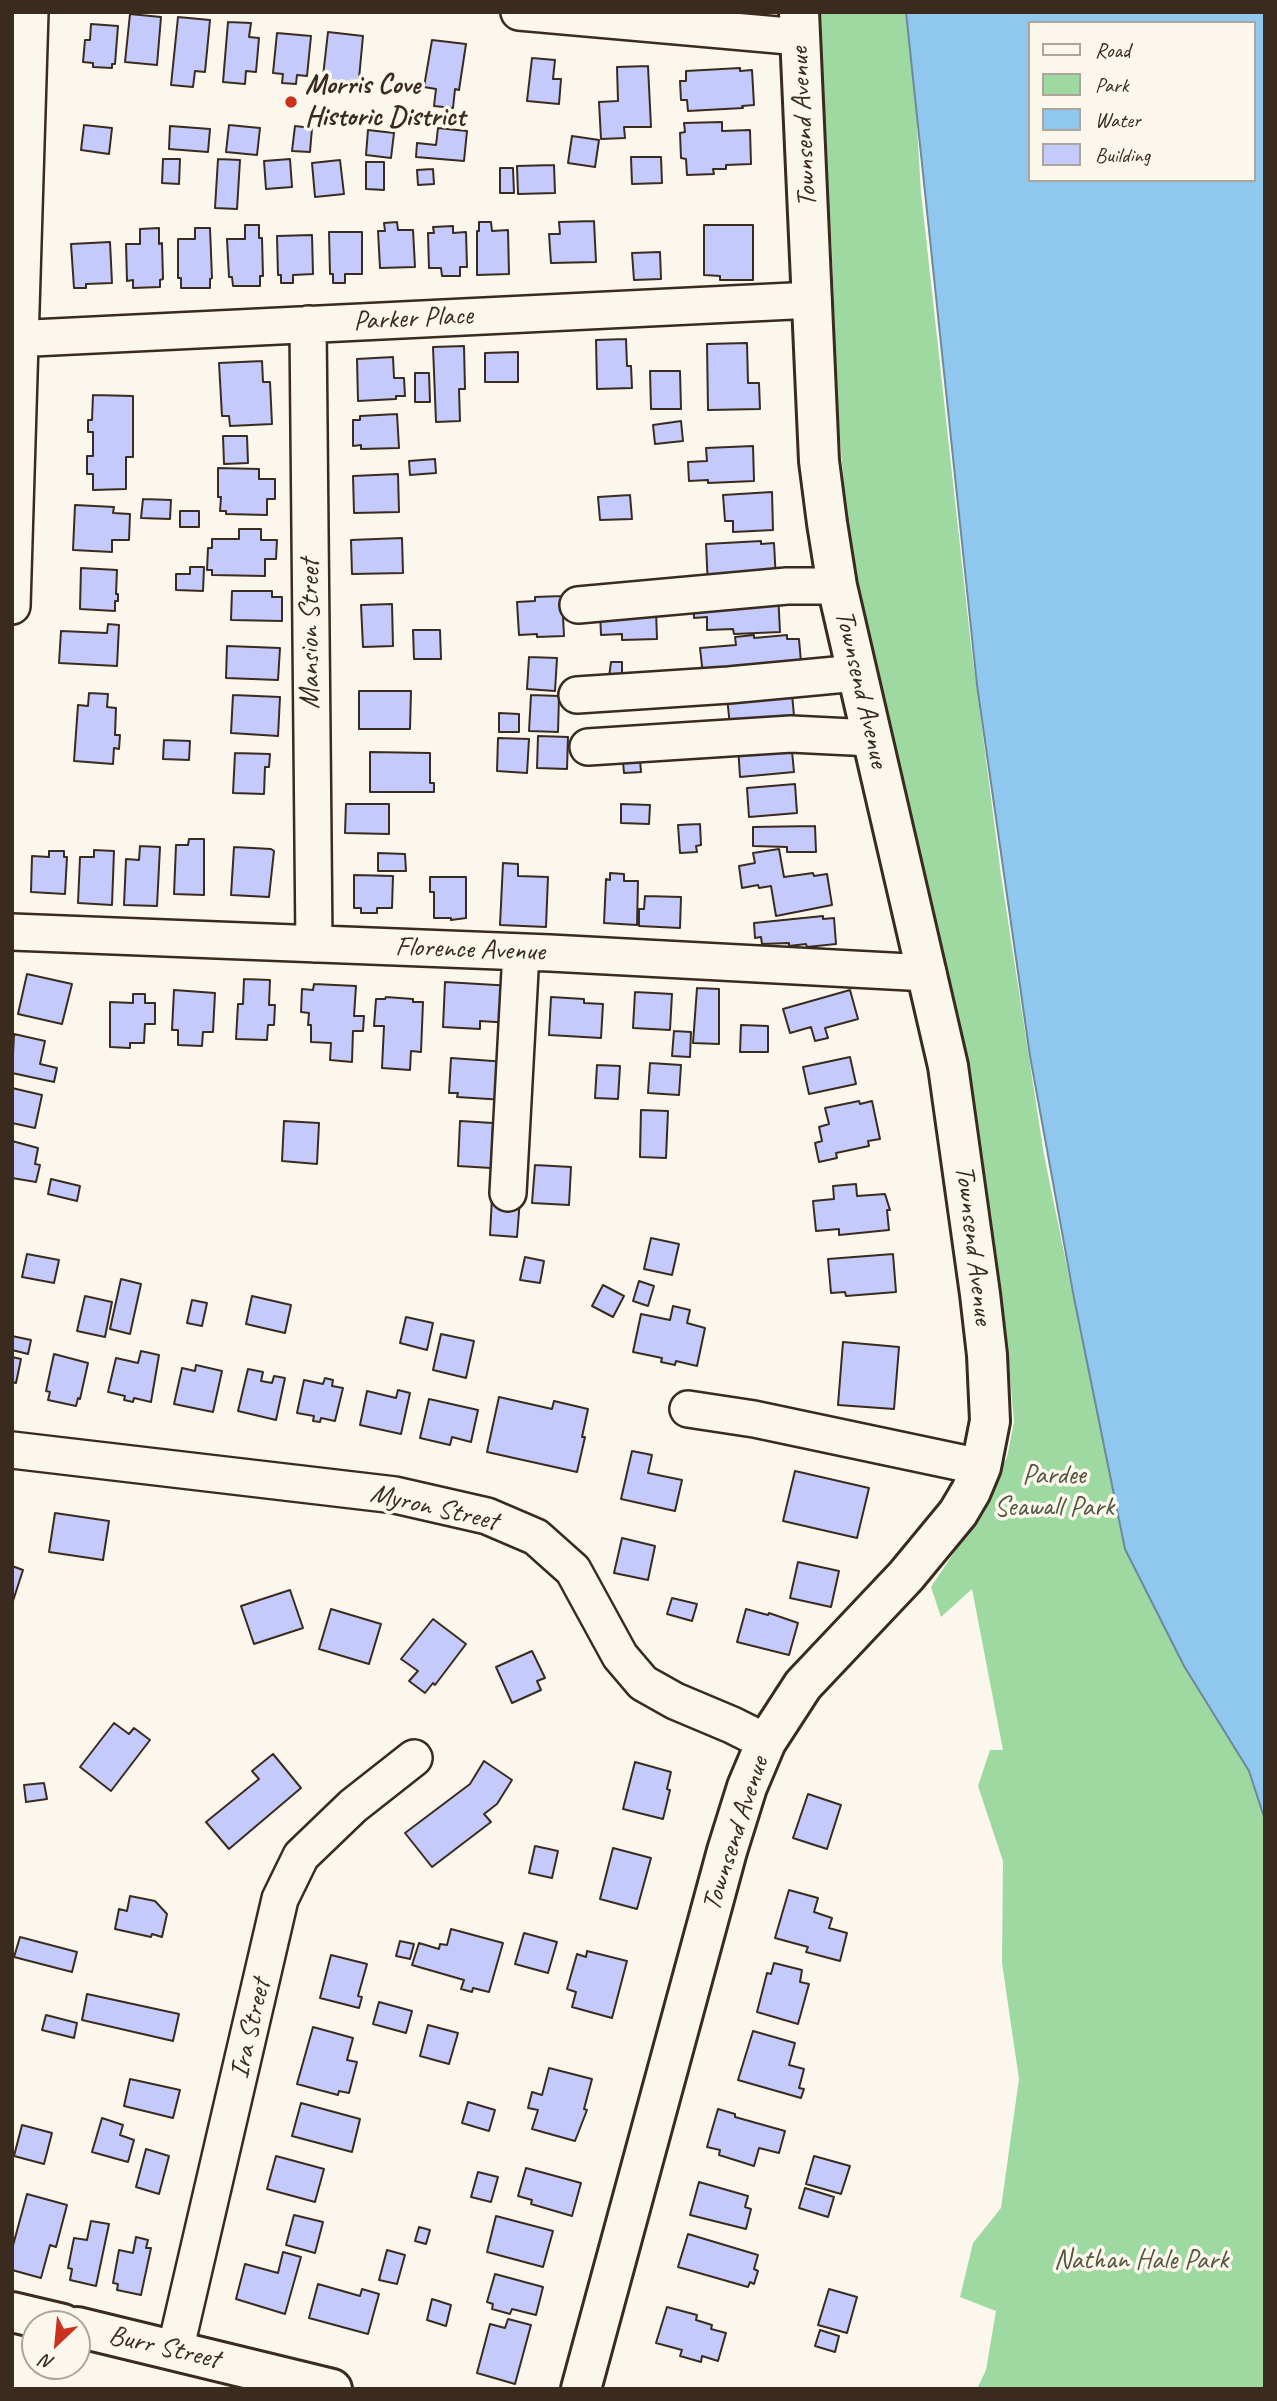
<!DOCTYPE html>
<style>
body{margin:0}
#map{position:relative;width:1277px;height:2401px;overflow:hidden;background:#fbf7ec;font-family:Caveat,sans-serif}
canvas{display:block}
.frame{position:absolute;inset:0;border:14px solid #3b2a1e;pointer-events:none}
.legend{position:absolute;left:1028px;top:21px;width:228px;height:161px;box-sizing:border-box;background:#fbf7ec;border:2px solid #aea59a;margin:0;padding:9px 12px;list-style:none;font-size:21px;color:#3b2a1e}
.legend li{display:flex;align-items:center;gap:14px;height:35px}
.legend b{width:35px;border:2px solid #aea59a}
.north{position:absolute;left:21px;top:2310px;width:70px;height:70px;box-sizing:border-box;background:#fbf7ec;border:2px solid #aea59a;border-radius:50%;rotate:206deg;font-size:19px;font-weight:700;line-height:28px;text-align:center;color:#3b2a1e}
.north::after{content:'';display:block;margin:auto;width:24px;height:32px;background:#c8321e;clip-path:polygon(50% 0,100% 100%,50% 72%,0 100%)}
</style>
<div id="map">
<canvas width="1277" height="2401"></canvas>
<div class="frame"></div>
<ul class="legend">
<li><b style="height:9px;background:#fbf7ec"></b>Road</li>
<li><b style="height:19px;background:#9dd9a0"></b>Park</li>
<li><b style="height:19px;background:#90c7ee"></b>Water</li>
<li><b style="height:19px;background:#c5cafc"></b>Building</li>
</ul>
<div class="north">N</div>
</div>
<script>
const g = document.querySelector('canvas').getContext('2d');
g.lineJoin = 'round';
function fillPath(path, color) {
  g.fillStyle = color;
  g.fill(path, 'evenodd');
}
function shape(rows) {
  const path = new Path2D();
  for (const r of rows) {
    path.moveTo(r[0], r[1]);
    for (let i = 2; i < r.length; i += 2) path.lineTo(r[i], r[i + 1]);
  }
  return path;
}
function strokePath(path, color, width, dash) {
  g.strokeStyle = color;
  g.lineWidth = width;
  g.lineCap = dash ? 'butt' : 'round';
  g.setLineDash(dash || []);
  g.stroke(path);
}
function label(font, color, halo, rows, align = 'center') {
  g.font = font + ' Caveat,sans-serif';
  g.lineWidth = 7;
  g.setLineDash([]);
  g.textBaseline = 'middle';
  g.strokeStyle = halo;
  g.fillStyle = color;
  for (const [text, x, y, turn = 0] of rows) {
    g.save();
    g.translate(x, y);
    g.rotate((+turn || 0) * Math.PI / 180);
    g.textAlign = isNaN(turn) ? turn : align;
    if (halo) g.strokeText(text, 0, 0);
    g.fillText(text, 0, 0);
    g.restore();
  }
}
const green = shape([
 [815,12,910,12,921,192,970,637,1001,875,1044,1155,1125,1549,1184,1666,1249,1771,1265,1820,1265,2389,977,2389,986,2370,996,2311,960,2297,973,2243,1001,2208,1019,2079,1002,1963,1003,1861,978,1786,990,1750,1003,1750,972,1589,941,1617,931,1587,977,1518,1007,1457,1014,1422,1006,1330,952,996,849,553,837,399,832,250]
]);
const water = shape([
 [906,12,1265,12,1265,1820,1249,1771,1184,1666,1125,1549,1074,1298,1030,1056,977,685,906,12],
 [1030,23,1254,23,1254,180,1030,180,1030,23]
]);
const building = shape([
 [130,14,161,17,157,65,125,62,130,14],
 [178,17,210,20,205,72,195,71,193,87,171,85,178,17],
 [228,22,251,23,249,37,259,38,256,72,246,71,245,84,223,82,228,22],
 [91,24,118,26,115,64,112,64,112,68,93,67,93,63,83,62,85,40,90,40,91,24],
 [328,32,363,36,358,89,322,85,328,32],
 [277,33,311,36,307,76,297,75,296,84,282,83,283,74,273,73,277,33],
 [432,40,466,44,459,90,455,89,453,108,434,106,436,89,424,87,432,40],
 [532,58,555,60,553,79,561,79,559,104,527,101,532,58],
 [648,66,651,127,624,127,625,138,601,139,599,102,618,101,617,67,648,66],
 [740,68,740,71,752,70,754,105,742,106,743,108,688,111,687,100,681,100,680,81,686,81,686,71,740,68],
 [722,122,722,131,750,130,751,164,726,165,726,169,713,169,714,174,687,175,686,159,681,158,680,133,685,132,684,123,722,122],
 [84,125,112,128,109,154,81,150,84,125],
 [229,125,260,128,257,155,226,152,229,125],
 [170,126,210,129,208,152,169,149,170,126],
 [295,126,312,128,310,152,292,151,295,126],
 [438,128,467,131,464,161,416,157,417,143,436,145,438,128],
 [368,130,394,133,391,158,366,155,368,130],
 [572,136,599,140,595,167,568,163,572,136],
 [631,157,661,157,662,183,632,184,631,157],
 [163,159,180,159,179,184,162,183,163,159],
 [218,159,240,160,237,209,215,208,218,159],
 [290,159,292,187,266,189,264,161,290,159],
 [340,160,344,194,315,197,312,163,340,160],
 [366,162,384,162,384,190,366,189,366,162],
 [554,165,555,193,518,194,517,166,554,165],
 [500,168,513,168,514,193,500,193,500,168],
 [433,169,434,184,418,185,417,170,433,169],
 [594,221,596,262,551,263,549,234,560,234,559,222,594,221],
 [397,222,398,230,413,230,415,267,380,268,378,231,385,231,384,223,397,222],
 [479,222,491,222,492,231,508,230,509,274,477,275,477,231,479,231,479,222],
 [245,225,259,225,259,238,262,238,263,276,260,276,260,286,233,286,232,277,229,277,227,239,245,239,245,225],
 [704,225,753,225,753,280,720,280,720,276,704,275,704,225],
 [453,226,453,233,466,232,467,267,460,267,460,276,442,276,441,268,429,268,428,233,434,233,433,227,453,226],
 [159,228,159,244,162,243,163,279,160,280,160,287,133,288,133,280,127,281,126,244,140,244,140,229,159,228],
 [195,228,210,228,212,278,210,279,210,288,181,288,181,278,178,278,178,239,195,239,195,228],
 [329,232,362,232,362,274,345,274,345,283,333,283,333,274,330,274,329,232],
 [312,235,313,274,293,275,293,283,281,283,281,275,278,275,277,236,312,235],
 [110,242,112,283,86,284,86,288,74,288,71,244,110,242],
 [660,252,661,279,634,280,632,253,660,252],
 [626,339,627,366,631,366,632,388,597,389,596,340,626,339],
 [747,343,748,383,759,383,760,409,708,410,707,344,747,343],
 [464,346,465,389,459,389,460,421,436,422,433,347,464,346],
 [518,352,518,382,485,382,485,353,518,352],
 [393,357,394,378,404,378,405,396,396,396,396,399,358,401,357,359,393,357],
 [262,361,263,382,270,382,272,424,230,426,229,416,222,416,219,363,262,361],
 [650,371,680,371,681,409,651,409,650,371],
 [415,373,429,373,430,402,415,402,415,373],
 [93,395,133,396,133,457,126,457,126,489,93,490,93,474,87,474,87,456,93,456,93,432,88,432,88,420,92,420,93,395],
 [397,414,399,448,361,449,361,445,353,446,353,420,360,420,360,416,397,414],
 [681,421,683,441,655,444,653,425,681,421],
 [223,436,247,436,248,463,224,464,223,436],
 [753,446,754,481,708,483,708,480,689,481,688,462,707,461,706,448,753,446],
 [435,459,436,473,410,475,409,461,435,459],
 [218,468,259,469,259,479,275,479,275,499,267,499,267,515,226,514,226,511,220,511,221,497,218,497,218,468],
 [398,474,399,512,354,513,353,476,398,474],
 [772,492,773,530,733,532,733,521,725,521,723,495,772,492],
 [630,495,632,519,600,520,598,497,630,495],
 [143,499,171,500,170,519,141,518,143,499],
 [75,505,114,507,113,513,130,514,129,540,112,540,112,552,73,550,75,505],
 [180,511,199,511,199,527,180,527,180,511],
 [239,529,261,529,261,540,277,540,276,559,265,559,265,576,212,575,212,570,207,570,208,548,212,548,212,539,239,539,239,529],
 [402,538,403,573,352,574,351,540,402,538],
 [761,541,761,544,774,543,776,581,708,586,706,544,761,541],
 [190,567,204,567,203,591,176,590,176,574,190,574,190,567],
 [81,568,117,570,116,594,118,594,118,601,115,601,115,611,80,609,81,568],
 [232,591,272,591,272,597,282,597,282,621,231,620,232,591],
 [778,593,780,632,734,634,733,629,707,630,707,617,694,618,693,599,778,593],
 [562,596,564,636,537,637,537,634,519,635,517,602,535,601,535,597,562,596],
 [392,604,393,646,363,647,361,605,392,604],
 [656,610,657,639,622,640,622,634,601,635,600,612,656,610],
 [108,624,119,625,117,666,59,663,61,631,107,633,108,624],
 [413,630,440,630,441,659,414,659,413,630],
 [754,635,754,638,787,635,787,639,799,639,801,662,703,675,700,648,736,645,735,637,754,635],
 [227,646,280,648,278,680,226,678,227,646],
 [529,657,557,658,555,691,527,689,529,657],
 [611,662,622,662,622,677,609,677,611,662],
 [791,684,795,726,730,726,727,697,791,684],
 [359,691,411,691,410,729,359,729,359,691],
 [89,693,108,694,107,707,116,708,115,735,120,735,119,749,114,748,113,764,74,761,78,705,88,706,89,693],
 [233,695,280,697,278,736,231,733,233,695],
 [531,695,559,696,558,732,529,731,531,695],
 [499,713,519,714,519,732,499,732,499,713],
 [538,736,568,737,567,769,537,768,538,736],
 [498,738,529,739,527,773,497,771,498,738],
 [164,740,190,741,189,760,163,759,164,740],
 [791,741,794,772,740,777,738,745,791,741],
 [370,752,430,753,430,783,434,783,434,792,370,792,370,752],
 [235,753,270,754,269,767,265,767,264,794,233,793,235,753],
 [640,760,641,772,624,773,623,762,640,760],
 [795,784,797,813,749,817,747,788,795,784],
 [346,804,389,804,389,834,345,833,346,804],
 [621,804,650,805,649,824,621,823,621,804],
 [700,824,701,845,696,846,697,852,680,853,678,825,700,824],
 [815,826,816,852,787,852,787,847,753,846,753,827,815,826],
 [189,839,204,839,204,895,174,894,176,845,188,845,189,839],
 [140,846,160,847,157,906,124,905,126,859,139,860,140,846],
 [234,847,271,849,274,851,269,897,231,895,234,847],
 [779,849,784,877,813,873,814,876,827,874,832,905,776,916,771,886,759,888,758,885,742,888,739,866,755,863,753,853,779,849],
 [94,850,114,851,112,905,78,903,80,857,94,857,94,850],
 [49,851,64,851,64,857,67,857,65,894,31,892,32,856,49,857,49,851],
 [378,853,405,854,406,871,378,871,378,853],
 [503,863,518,864,518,876,548,877,546,927,500,925,503,863],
 [610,873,624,874,624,881,638,881,637,925,604,923,606,879,610,880,610,873],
 [354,875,393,876,392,908,377,908,377,913,361,913,361,908,354,908,354,875],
 [430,877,466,877,466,918,451,920,451,918,434,918,434,892,430,892,430,877],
 [645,896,681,897,680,928,639,926,639,909,644,909,645,896],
 [823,916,823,919,834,918,836,944,807,947,806,944,789,946,789,943,762,944,761,937,755,938,754,923,823,916],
 [27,974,72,984,62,1024,18,1014,27,974],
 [244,979,270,980,269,1005,275,1005,274,1025,268,1025,267,1040,236,1039,238,1004,243,1004,244,979],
 [445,982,513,986,511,1023,480,1021,480,1029,443,1027,445,982],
 [314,984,356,986,354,1016,364,1016,363,1031,353,1031,352,1062,330,1060,331,1043,311,1042,311,1025,308,1025,309,1013,301,1012,302,989,313,990,314,984],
 [697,988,719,989,719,1044,693,1043,697,988],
 [174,990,215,993,213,1032,203,1032,202,1046,178,1045,178,1030,172,1030,174,990],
 [850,990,858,1019,825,1028,828,1038,815,1041,811,1027,790,1033,783,1009,850,990],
 [635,992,672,994,670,1030,633,1028,635,992],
 [133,994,145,994,145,1003,155,1003,155,1024,145,1024,144,1043,130,1043,130,1048,110,1047,110,1002,133,1003,133,994],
 [386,997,413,999,413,1002,423,1002,421,1052,411,1051,410,1070,382,1068,384,1026,374,1026,376,999,385,999,386,997],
 [551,997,584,999,584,1003,603,1004,601,1038,549,1035,551,997],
 [741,1025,768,1026,768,1052,740,1052,741,1025],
 [674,1031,691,1032,690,1057,672,1056,674,1031],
 [14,1034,45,1041,40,1064,57,1068,54,1082,12,1073,14,1034],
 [850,1057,856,1084,809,1094,803,1067,850,1057],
 [451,1058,507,1062,505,1100,457,1097,458,1093,449,1093,451,1058],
 [650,1063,681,1065,679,1095,648,1093,650,1063],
 [597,1065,620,1066,618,1099,595,1098,597,1065],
 [12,1088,42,1095,35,1128,12,1123,12,1088],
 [859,1101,860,1104,872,1101,880,1139,868,1141,869,1146,836,1153,837,1158,819,1162,815,1143,822,1141,819,1127,829,1124,825,1108,859,1101],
 [641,1110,668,1111,666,1158,640,1157,641,1110],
 [284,1121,319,1123,317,1164,282,1161,284,1121],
 [460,1121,493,1123,491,1168,458,1166,460,1121],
 [12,1141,38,1148,35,1164,40,1165,36,1182,12,1178,12,1141],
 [535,1165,571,1167,569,1205,532,1203,535,1165],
 [51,1179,80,1186,77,1201,48,1194,51,1179],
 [856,1184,857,1196,885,1194,890,1210,887,1210,889,1230,839,1235,839,1229,816,1231,813,1201,834,1199,833,1186,856,1184],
 [492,1197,520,1199,517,1237,490,1235,492,1197],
 [651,1238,679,1244,672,1275,644,1269,651,1238],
 [27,1254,59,1260,54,1283,22,1277,27,1254],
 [893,1254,896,1292,846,1296,845,1292,831,1293,828,1259,893,1254],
 [525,1257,544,1261,540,1283,520,1280,525,1257],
 [121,1279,141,1284,130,1334,110,1329,121,1279],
 [639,1281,654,1286,648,1306,633,1301,639,1281],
 [603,1285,624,1296,613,1317,592,1306,603,1285],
 [85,1296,112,1302,105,1337,77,1331,85,1296],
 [252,1296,291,1305,285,1333,246,1324,252,1296],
 [192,1300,207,1303,202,1326,187,1323,192,1300],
 [673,1306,690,1310,687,1323,705,1328,697,1366,676,1361,675,1365,661,1362,662,1358,633,1352,641,1314,670,1320,673,1306],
 [406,1317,433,1323,427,1350,400,1343,406,1317],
 [441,1334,474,1341,466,1378,433,1370,441,1334],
 [12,1336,31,1340,28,1354,12,1350,12,1336],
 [843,1342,899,1347,894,1409,838,1405,843,1342],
 [141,1351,159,1355,151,1402,134,1398,133,1402,124,1400,125,1396,108,1392,116,1358,138,1363,141,1351],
 [54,1354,88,1363,80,1399,78,1398,76,1406,48,1400,50,1392,46,1391,54,1354],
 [12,1357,21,1359,16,1383,12,1382,12,1357],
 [196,1365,222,1371,213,1412,174,1404,182,1368,195,1371,196,1365],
 [248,1369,263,1372,261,1381,272,1383,274,1376,285,1378,276,1420,238,1411,248,1369],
 [325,1378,333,1380,332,1386,343,1388,335,1421,321,1418,320,1422,313,1421,314,1416,297,1413,304,1380,323,1384,325,1378],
 [398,1390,410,1393,401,1434,360,1425,367,1391,396,1398,398,1390],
 [499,1397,552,1409,554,1401,588,1409,582,1437,585,1437,577,1472,487,1452,499,1397],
 [429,1399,478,1410,471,1442,452,1437,450,1445,420,1438,429,1399],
 [632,1451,652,1455,648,1473,682,1480,675,1511,621,1499,632,1451],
 [795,1471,869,1488,857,1538,783,1521,795,1471],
 [55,1513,109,1521,103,1560,49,1552,55,1513],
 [622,1538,655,1546,648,1580,614,1573,622,1538],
 [798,1562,839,1571,831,1607,790,1598,798,1562],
 [12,1566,23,1570,12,1604,12,1566],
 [290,1590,303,1628,254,1644,241,1606,290,1590],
 [672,1598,697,1604,692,1621,667,1614,672,1598],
 [331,1609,381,1624,369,1664,319,1649,331,1609],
 [746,1609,768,1615,769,1613,798,1623,789,1655,737,1642,746,1609],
 [433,1619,466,1644,435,1685,433,1683,425,1693,409,1681,418,1671,401,1659,433,1619],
 [532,1651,545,1678,537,1681,541,1690,512,1703,496,1667,532,1651],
 [114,1723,129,1734,134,1728,150,1740,111,1791,80,1767,114,1723],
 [273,1754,301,1788,229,1849,206,1822,259,1779,252,1771,273,1754],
 [484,1761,512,1780,497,1804,484,1814,491,1822,432,1867,405,1833,470,1784,484,1761],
 [635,1762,671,1772,667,1789,670,1790,663,1819,623,1809,635,1762],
 [44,1783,47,1799,26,1802,24,1785,44,1783],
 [808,1794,841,1805,827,1849,793,1838,808,1794],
 [535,1846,558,1851,552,1878,529,1873,535,1846],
 [613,1848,651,1858,637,1909,600,1899,613,1848],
 [789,1890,818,1898,814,1912,832,1918,829,1928,847,1933,840,1961,806,1952,808,1947,775,1938,789,1890],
 [130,1896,155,1901,167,1914,162,1937,152,1934,151,1937,115,1929,119,1909,127,1911,130,1896],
 [451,1929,503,1943,489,1992,473,1988,472,1992,461,1989,464,1980,412,1965,419,1943,439,1949,440,1944,447,1945,451,1929],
 [524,1933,557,1942,548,1973,515,1964,524,1933],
 [20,1937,77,1952,72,1972,14,1957,20,1937],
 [400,1941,414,1944,410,1959,396,1956,400,1941],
 [587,1951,627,1961,612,2018,572,2007,576,1992,567,1989,577,1954,586,1957,587,1951],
 [331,1955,367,1964,358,1996,362,1997,359,2008,320,1998,331,1955],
 [774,1963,802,1970,800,1982,809,1984,798,2024,757,2012,767,1973,771,1974,774,1963],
 [87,1994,179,2014,173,2041,82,2020,87,1994],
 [379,2002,412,2011,406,2033,373,2024,379,2002],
 [46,2015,77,2023,74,2038,42,2030,46,2015],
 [428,2025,458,2033,449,2064,420,2056,428,2025],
 [313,2027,353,2038,347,2060,357,2062,349,2093,339,2091,338,2095,297,2084,313,2027],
 [753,2031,795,2043,789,2065,804,2069,799,2088,804,2089,801,2098,738,2080,753,2031],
 [549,2068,592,2079,584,2109,587,2110,575,2141,532,2129,538,2110,528,2108,532,2092,542,2095,549,2068],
 [130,2079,180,2090,173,2118,124,2106,130,2079],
 [468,2102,495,2110,489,2131,462,2123,468,2102],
 [301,2103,360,2119,352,2152,292,2136,301,2103],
 [718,2109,735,2114,735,2117,785,2131,779,2153,759,2148,754,2166,719,2155,720,2150,707,2147,718,2109],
 [102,2118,123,2125,120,2135,134,2140,128,2162,92,2152,102,2118],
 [22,2125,52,2133,44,2164,14,2156,22,2125],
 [146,2149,169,2156,159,2194,136,2187,146,2149],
 [276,2156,324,2169,315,2202,267,2189,276,2156],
 [814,2156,850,2166,841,2194,806,2184,814,2156],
 [526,2168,581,2183,572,2216,531,2204,532,2200,518,2196,526,2168],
 [478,2172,498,2177,491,2202,471,2197,478,2172],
 [699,2182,748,2196,745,2207,751,2209,746,2229,690,2215,699,2182],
 [805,2188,834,2197,828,2217,799,2208,805,2188],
 [27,2194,67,2205,56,2247,50,2245,41,2278,12,2270,12,2249,27,2194],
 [294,2215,323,2222,315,2253,286,2245,294,2215],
 [496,2216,553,2231,543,2267,487,2252,496,2216],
 [91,2221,109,2224,96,2286,70,2280,72,2269,68,2268,74,2238,87,2240,91,2221],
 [419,2227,430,2230,426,2244,415,2241,419,2227],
 [688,2234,758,2255,754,2269,758,2271,754,2284,750,2282,748,2287,678,2267,688,2234],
 [136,2237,148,2240,146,2248,151,2248,141,2295,117,2290,118,2284,113,2283,119,2250,133,2253,136,2237],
 [387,2250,405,2255,397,2284,379,2280,387,2250],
 [283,2252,301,2257,285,2314,236,2299,245,2264,278,2273,283,2252],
 [495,2274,543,2287,536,2315,512,2309,510,2314,492,2309,493,2304,487,2302,495,2274],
 [318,2284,360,2296,362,2289,379,2294,368,2334,309,2318,318,2284],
 [829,2289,857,2297,847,2333,818,2325,829,2289],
 [432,2299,451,2305,446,2326,427,2320,432,2299],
 [667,2307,697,2315,696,2320,712,2325,711,2329,726,2333,718,2361,702,2356,701,2362,680,2356,682,2350,656,2343,667,2307],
 [508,2319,531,2325,515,2384,477,2373,490,2324,505,2328,508,2319],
 [820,2330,839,2336,835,2352,815,2346,820,2330]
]);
const minor = shape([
 [519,12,800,37],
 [308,324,314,944],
 [12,339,813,300],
 [578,605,787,586,837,586],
 [12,606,30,12],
 [577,695,729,685,857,673],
 [588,747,791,734,872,738],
 [12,932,550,953,928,973],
 [508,1193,521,952],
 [688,1409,754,1419,981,1467],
 [12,1450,395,1495,487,1516,536,1537,573,1570,620,1656,643,1683,675,1701,732,1725,766,1742],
 [175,2351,280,1899,301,1856,353,1806,414,1758]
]);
const major = shape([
 [12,2312,63,2324],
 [77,2327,332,2389],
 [581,2389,727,1851,747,1787,766,1742,803,1685,906,1576,958,1513,971,1491,981,1467,990,1421,987,1355,980,1294,948,1066,837,586,827,523,819,461,799,12]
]);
const markers = [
 [291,102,7,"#c8321e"]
];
const poiNames = [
 ["Morris Cove",305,86],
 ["Historic District",305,118]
];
const streetNames = [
 ["Townsend Avenue",804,127,-93],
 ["Parker Place",413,319,-3],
 ["Mansion Street",311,634,-90],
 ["Townsend Avenue",861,689,77],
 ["Florence Avenue",470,950,2],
 ["Townsend Avenue",973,1245,83],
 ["Myron Street",434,1508,13],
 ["Townsend Avenue",736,1834,-72],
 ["Ira Street",251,2029,-77],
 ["Burr Street",164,2348,13]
];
const parkNames = [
 ["Pardee",1054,1476],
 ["Seawall Park",1054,1508],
 ["Nathan Hale Park",1141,2261]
];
fillPath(green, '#9dd9a0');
fillPath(water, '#90c7ee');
strokePath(water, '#6e889b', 2);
fillPath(building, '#c5cafc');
strokePath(building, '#3b2a1e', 2);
strokePath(minor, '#3b2a1e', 40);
strokePath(major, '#3b2a1e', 44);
strokePath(minor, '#fbf7ec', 35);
strokePath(major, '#fbf7ec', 38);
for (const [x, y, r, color] of markers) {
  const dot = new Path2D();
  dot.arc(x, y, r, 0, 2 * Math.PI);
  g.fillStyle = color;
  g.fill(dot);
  strokePath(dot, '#fbf7ec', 2.5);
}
label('bold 28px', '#3b2a1e', '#fbf7ec', poiNames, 'left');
label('28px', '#3b2a1e', '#fbf7ec', streetNames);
label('28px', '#54563e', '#fbf7ec', parkNames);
</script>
